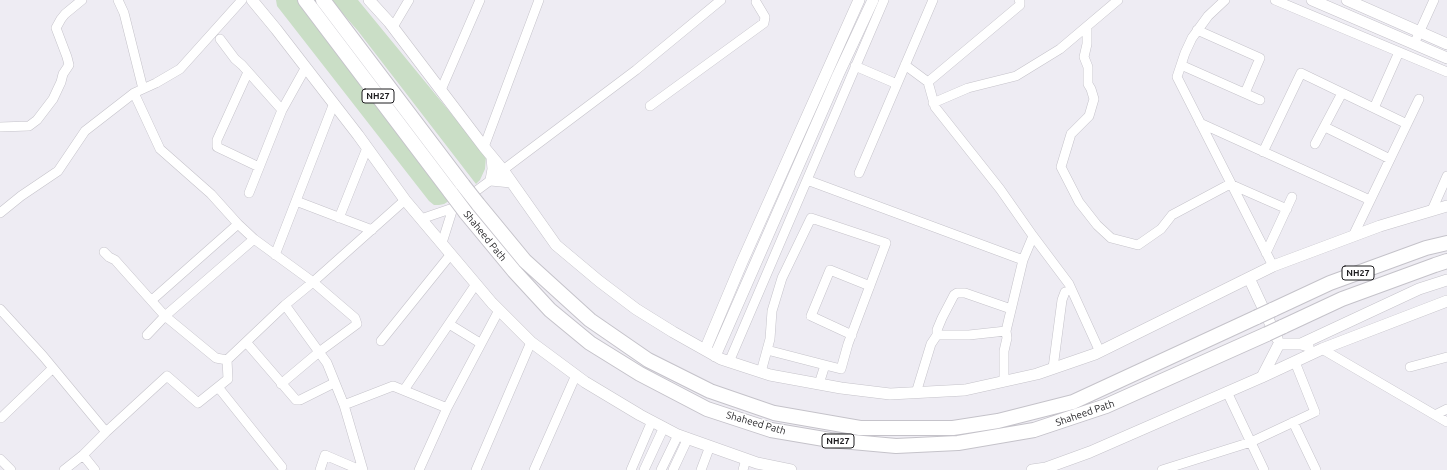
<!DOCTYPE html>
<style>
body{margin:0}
canvas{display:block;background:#eeecf3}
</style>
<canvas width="1447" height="470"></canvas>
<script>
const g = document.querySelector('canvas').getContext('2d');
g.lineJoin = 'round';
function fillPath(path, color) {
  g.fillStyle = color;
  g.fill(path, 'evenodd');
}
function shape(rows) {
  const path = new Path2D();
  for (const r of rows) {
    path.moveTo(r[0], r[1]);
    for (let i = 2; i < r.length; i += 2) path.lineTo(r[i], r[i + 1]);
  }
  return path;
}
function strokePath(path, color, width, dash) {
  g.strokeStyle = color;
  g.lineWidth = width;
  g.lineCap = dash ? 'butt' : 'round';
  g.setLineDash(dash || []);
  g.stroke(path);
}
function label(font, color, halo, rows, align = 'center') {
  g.font = font + ' Ubuntu,sans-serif';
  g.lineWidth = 3;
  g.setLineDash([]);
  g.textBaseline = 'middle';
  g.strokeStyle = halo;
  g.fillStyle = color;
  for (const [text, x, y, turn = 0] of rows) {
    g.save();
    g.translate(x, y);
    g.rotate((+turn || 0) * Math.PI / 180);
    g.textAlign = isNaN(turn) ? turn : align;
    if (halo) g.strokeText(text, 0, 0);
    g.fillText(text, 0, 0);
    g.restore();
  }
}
const green = shape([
 [276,0,297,0,313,17,452,199,444,204,439,205,434,205,429,201,277,6],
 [331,0,358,0,486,156,485,169,480,180,476,184,358,31]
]);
const minor = shape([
 [118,0,124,13,143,89],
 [242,0,180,69,156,83,134,93,160,149,211,194,238,224,254,239,313,282,405,200],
 [1225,0,1208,16,1192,38,1185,53,1177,77,1273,266],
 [1275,0,1447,72],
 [393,27,409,0],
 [1087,27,1087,44,1084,57,1088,67,1088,84,1091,89,1094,99,1089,116,1071,134,1061,167,1079,202,1097,225,1111,238,1138,245,1161,229,1172,215,1230,184,1287,209],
 [1197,30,1260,58,1245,93],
 [220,39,235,59,242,65,282,110],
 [1414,44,1434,0],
 [905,65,928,82,935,107,1000,189,1033,236,1069,284,1100,352],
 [1181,65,1260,100],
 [855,66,897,84],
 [248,72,217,140,217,147,259,167],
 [928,82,1020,5,1020,1,1019,0],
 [441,90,480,0],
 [933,103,968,88,1016,76,1060,49,1118,0],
 [650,106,764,23,765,17,756,2],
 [1374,108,1399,52],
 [1200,123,1370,200],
 [0,127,29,126,37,120,53,99,61,82,63,74,69,65,67,57,56,28,61,19,65,14,82,0],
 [1325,127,1390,159],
 [1315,144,1342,93],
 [484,147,539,0],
 [1263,152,1301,73,1407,124],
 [859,173,933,0],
 [807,180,1023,260],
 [249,193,282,110,306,67],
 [296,201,372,230],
 [1432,210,1447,176],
 [0,213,21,196,58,171,85,131,134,93],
 [339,218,367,148],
 [421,219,453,208,491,180,503,170,636,70,721,0],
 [1353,236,1419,99],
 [442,243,453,208],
 [104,252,109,257,115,260,165,316,216,358,227,360],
 [1266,253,1292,197],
 [275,255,334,103],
 [152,300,238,224],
 [285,305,327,363,344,405,363,470],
 [0,309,43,356,106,432],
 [449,324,480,343],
 [147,335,165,316,254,239],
 [852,335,811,316,830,270,870,286],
 [937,335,969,335,1006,331],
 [381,341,451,254],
 [246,342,296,400,300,400,334,383],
 [1322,349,1447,422],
 [767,350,825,365],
 [729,362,884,0],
 [1410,367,1447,357],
 [1053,368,1062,300,1065,292],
 [761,372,770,339,772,311,782,278,811,218,886,243,848,344,841,369,825,365,819,384],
 [1004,381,1004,351,1007,338,1006,331,1023,260,1033,236],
 [218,387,282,467],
 [404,390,476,284],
 [1227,392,1264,470],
 [916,393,931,344,937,335,937,330,942,318,954,295,957,293,965,293,1011,309],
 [344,405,393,386,447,408],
 [1435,415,1447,409],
 [0,418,1,418,53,368],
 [1293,422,1316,470],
 [83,455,95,470],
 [0,459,11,470],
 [64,470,83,455,106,432,167,376,198,403,228,379,227,360,285,305,313,282,355,318,357,324,319,352,281,384],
 [320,470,325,455,360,470],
 [419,470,447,408,499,310],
 [476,470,531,342],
 [534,470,576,375],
 [631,470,652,421],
 [644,470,664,427],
 [661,470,678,435],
 [673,470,688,438],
 [701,470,710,446],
 [743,470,746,459],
 [1162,470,1251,442,1315,412,1295,362]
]);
const tertiary = shape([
 [252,0,276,29,358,135,405,200,492,303,531,342,585,382,640,415,678,435,757,463,791,470],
 [369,0,389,22,484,147,503,170,556,245,599,281,636,309,673,332,721,359,770,375,841,388,890,394,965,390,1037,374,1095,354,1273,266,1380,226,1447,206],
 [1312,0,1447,58],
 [1347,0,1447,44],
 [492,157,493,169,491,180,511,182],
 [1249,278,1277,338],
 [1279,344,1301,344,1308,346],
 [1301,344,1419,289,1447,280],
 [705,350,742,262,859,0],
 [715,356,838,75,873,0],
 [1262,377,1322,349,1447,301],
 [1032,470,1046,468,1090,452,1262,377,1279,344]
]);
const trunk = shape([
 [305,0,451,193],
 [323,0,463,185],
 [478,204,525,261,590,320,648,360,710,391,774,413,860,428,953,428,998,421,1073,402,1257,317],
 [466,213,514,271,550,310,590,343,640,374,707,409,771,430,830,440,896,446,958,443,1034,430,1106,406,1267,334],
 [1272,310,1330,283,1426,248,1447,243],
 [1282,327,1342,299,1435,265,1447,261]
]);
const trunkBridge = shape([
 [463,185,478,204],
 [451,193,466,213],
 [1257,317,1272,310],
 [1267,334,1282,327]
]);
const shields = [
 [378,96,32],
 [1358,273,32],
 [838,441,32]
];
const shieldNames = [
 ["NH27",378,96],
 ["NH27",1358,273],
 ["NH27",838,441]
];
const streetNames = [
 ["Shaheed Path",485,236,51],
 ["Shaheed Path",1085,413,-19],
 ["Shaheed Path",756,423,16]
];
fillPath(green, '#cadec6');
strokePath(minor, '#c5c3ca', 10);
strokePath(tertiary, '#c5c3ca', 12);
strokePath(trunk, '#c5c3ca', 16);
strokePath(minor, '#fff', 9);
strokePath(tertiary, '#fff', 11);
strokePath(trunk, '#fff', 14);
strokePath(trunkBridge, '#c5c3ca', 16, []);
strokePath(trunkBridge, '#fff', 14);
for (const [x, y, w] of shields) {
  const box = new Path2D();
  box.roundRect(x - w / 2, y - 7, w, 14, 3);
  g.fillStyle = '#fff';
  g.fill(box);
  strokePath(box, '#1f1e21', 1);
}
label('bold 9px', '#1f1e21', null, shieldNames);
label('10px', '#1f1e21', '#fff', streetNames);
</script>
